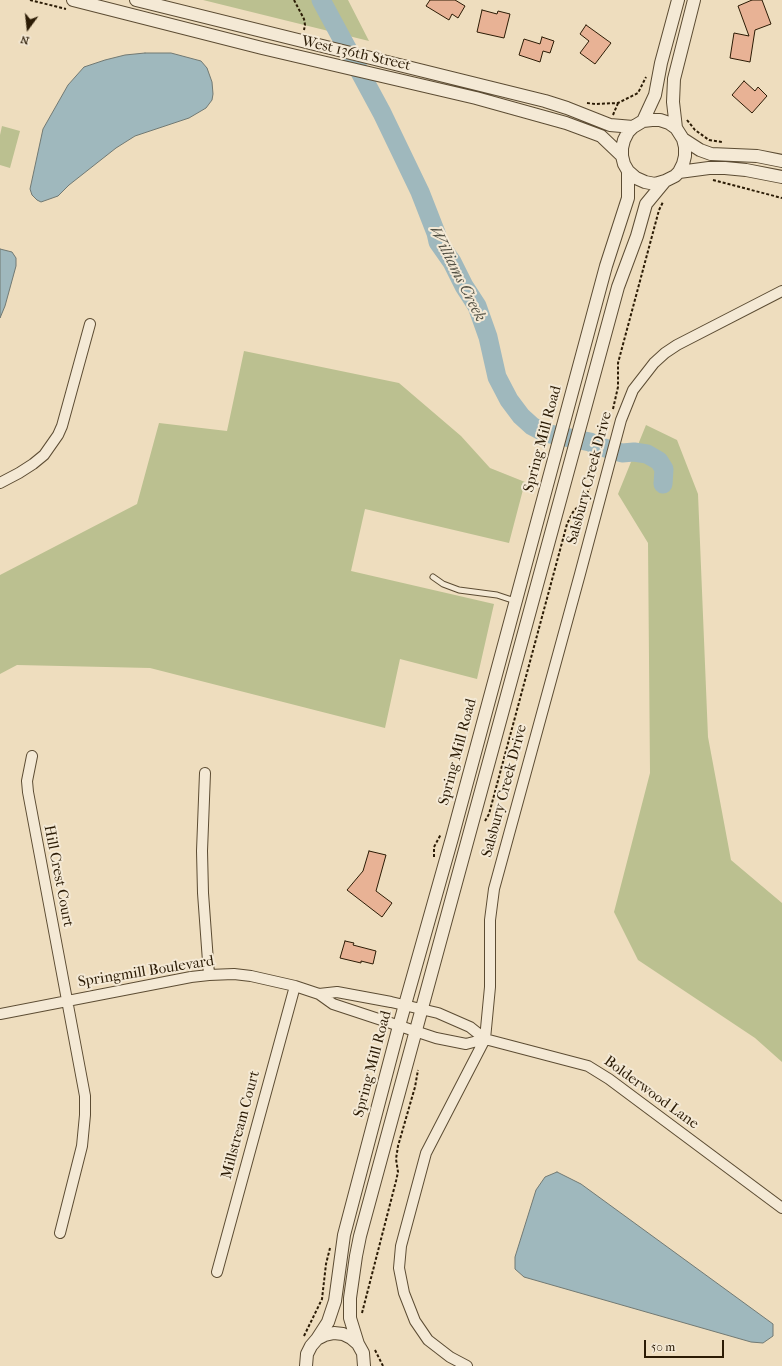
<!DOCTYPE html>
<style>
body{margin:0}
#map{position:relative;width:782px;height:1366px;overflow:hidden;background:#eeddbe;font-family:"IM FELL French Canon",serif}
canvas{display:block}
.north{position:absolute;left:8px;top:8px;width:40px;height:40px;-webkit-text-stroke:3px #f4e9d5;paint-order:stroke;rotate:195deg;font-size:11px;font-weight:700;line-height:16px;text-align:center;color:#2b1b05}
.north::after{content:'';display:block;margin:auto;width:14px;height:18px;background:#2b1b05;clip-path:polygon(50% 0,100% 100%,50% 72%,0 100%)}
.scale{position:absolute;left:644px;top:1340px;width:80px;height:18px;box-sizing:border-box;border:2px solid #2b1b05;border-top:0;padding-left:5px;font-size:12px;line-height:14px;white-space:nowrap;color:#2b1b05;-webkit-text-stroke:3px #f4e9d5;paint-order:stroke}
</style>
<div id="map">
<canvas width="782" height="1366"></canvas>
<div class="north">N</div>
<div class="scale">50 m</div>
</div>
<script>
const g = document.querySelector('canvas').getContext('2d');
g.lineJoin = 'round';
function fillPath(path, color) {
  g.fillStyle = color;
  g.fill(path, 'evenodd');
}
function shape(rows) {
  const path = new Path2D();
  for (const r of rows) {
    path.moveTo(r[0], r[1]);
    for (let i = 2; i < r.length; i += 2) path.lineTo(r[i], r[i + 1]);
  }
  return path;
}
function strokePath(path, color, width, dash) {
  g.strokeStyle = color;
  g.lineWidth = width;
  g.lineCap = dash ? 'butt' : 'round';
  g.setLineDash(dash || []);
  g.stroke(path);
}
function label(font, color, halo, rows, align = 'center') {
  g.font = font + ' "IM FELL French Canon",serif';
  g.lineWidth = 4;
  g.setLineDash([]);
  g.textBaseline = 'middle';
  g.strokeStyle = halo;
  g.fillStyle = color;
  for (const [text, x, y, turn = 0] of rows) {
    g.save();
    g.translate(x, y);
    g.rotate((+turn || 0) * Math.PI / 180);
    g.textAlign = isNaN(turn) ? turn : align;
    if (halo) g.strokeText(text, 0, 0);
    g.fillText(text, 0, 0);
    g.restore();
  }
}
const green = shape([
 [203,0,348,0,369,41],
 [2,126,20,131,10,168,0,165,0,135],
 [244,351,399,383,461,436,490,468,525,482,509,543,365,509,351,571,494,604,477,679,400,659,385,728,150,668,17,665,0,674,0,575,137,504,159,423,227,431],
 [646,425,677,440,698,494,708,737,731,860,782,903,782,1062,755,1038,638,960,614,912,650,773,648,543,618,494]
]);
const water = shape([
 [145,53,171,53,201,61,207,68,212,82,213,94,212,100,206,108,189,118,135,136,116,148,69,185,58,196,41,202,37,200,32,195,30,189,43,129,68,85,84,67,105,60,125,55,145,53],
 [0,249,12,252,16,258,16,266,5,306,0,318,0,249],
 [557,1172,581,1184,773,1324,773,1336,763,1343,751,1342,524,1277,515,1269,515,1257,536,1190,545,1177,557,1172]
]);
const river = shape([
 [321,0,382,113,420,192,436,233,438,242,452,262,464,286,477,306,488,337,497,377,509,400,521,416,532,426,545,433,590,442,598,446,622,453,634,452,647,454,659,461,664,469,663,484]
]);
const building = shape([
 [430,0,455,0,465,6,458,18,452,14,449,20,426,6,430,0],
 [752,0,762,0,771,24,755,30,750,62,730,58,734,33,749,36,738,6,752,0],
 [482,10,497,14,498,11,510,14,504,38,477,32,482,10],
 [586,25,611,43,595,64,580,53,589,41,580,34,586,25],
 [542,37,554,41,550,53,543,51,540,62,519,55,524,39,540,44,542,37],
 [744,81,755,91,758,87,767,96,752,113,732,95,744,81],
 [369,851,386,855,376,891,392,903,382,917,347,890,363,871,369,851],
 [345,941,354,943,353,945,376,951,373,964,361,961,361,963,340,958,345,941]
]);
const path = shape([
 [30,0,66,9],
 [294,0,304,19,305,25,304,30],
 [587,103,595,104,618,103,638,93,646,77],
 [613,115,618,103],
 [687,120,695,130,709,140,722,142],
 [713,180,782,198],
 [613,409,618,387,618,363,659,210,663,202],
 [485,821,489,814,567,524,573,512,585,498,593,480],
 [434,857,434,847,441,834],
 [362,1313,396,1181,398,1172,396,1159,398,1146,415,1087,418,1070],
 [304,1336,322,1299,326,1264,330,1248],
 [375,1350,383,1366]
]);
const service = shape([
 [433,577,443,584,459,590,497,595,515,601]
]);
const minor = shape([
 [0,483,19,473,33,464,44,455,58,435,62,426,90,324],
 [32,756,27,781,28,792,85,1096,85,1115,82,1146,60,1233],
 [205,773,202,851,203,893,209,975],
 [319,994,337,992,391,1002,438,1013,470,1027,485,1039,588,1066,609,1079,782,1208],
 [0,1014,191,977,209,975,234,974,251,976,295,986,319,994,333,1004,436,1038,466,1044,485,1039],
 [217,1272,295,986],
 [467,1366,450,1357,428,1340,415,1321,404,1293,399,1268,401,1246,426,1153,485,1039,490,987,490,920,494,889,580,574,621,420,633,390,654,363,665,353,677,345,782,291]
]);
const tertiary = shape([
 [73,0,262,48,476,98,566,123,601,136,622,156],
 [136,0,545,101,567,108,610,125,633,127],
 [643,121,655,95,661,63,678,0],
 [676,128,673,102,674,79,694,0],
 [683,139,700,150,711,154,757,156,782,161],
 [679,172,709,168,725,168,746,170,782,177],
 [317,1339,328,1322,335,1301,344,1235,399,1026,452,838,606,266,628,198,628,171],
 [358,1344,350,1318,350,1298,356,1256,360,1236,618,287,637,236,646,204,665,181,675,176,679,172,683,164,685,156,685,147,683,139,676,128,669,123,660,120,652,120,643,121,633,127,628,132,624,140,622,148,622,156,624,164,628,171,636,178,645,182,655,184,665,181],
 [306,1366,307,1354,311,1346,317,1339,325,1335,334,1333,343,1334,351,1338,358,1344,363,1353,364,1366]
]);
const streetNames = [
 ["West 136th Street",356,54,13],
 ["Spring Mill Road",543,439,-75],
 ["Salsbury Creek Drive",590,478,-75],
 ["Spring Mill Road",458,752,-75],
 ["Salsbury Creek Drive",505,791,-75],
 ["Hill Crest Court",58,876,79],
 ["Springmill Boulevard",146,972,-9],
 ["Spring Mill Road",373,1064,-75],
 ["Bolderwood Lane",651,1093,36],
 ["Millstream Court",241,1125,-75]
];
const waterNames = [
 ["Williams Creek",457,274,63]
];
fillPath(green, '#bbc090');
fillPath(water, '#9fb8bd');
strokePath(water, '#717973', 1);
strokePath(river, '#9fb8bd', 19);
fillPath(building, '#e8b295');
strokePath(building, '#2b1b05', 1);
strokePath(service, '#5c4c33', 7);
strokePath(minor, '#5c4c33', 12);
strokePath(tertiary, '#5c4c33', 14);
strokePath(path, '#2b1b05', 2, [3, 2]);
strokePath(service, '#f4e9d5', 5);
strokePath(minor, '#f4e9d5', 10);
strokePath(tertiary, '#f4e9d5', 12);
label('15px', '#2b1b05', '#f4e9d5', streetNames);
label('italic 16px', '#545245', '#f4e9d5', waterNames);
</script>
